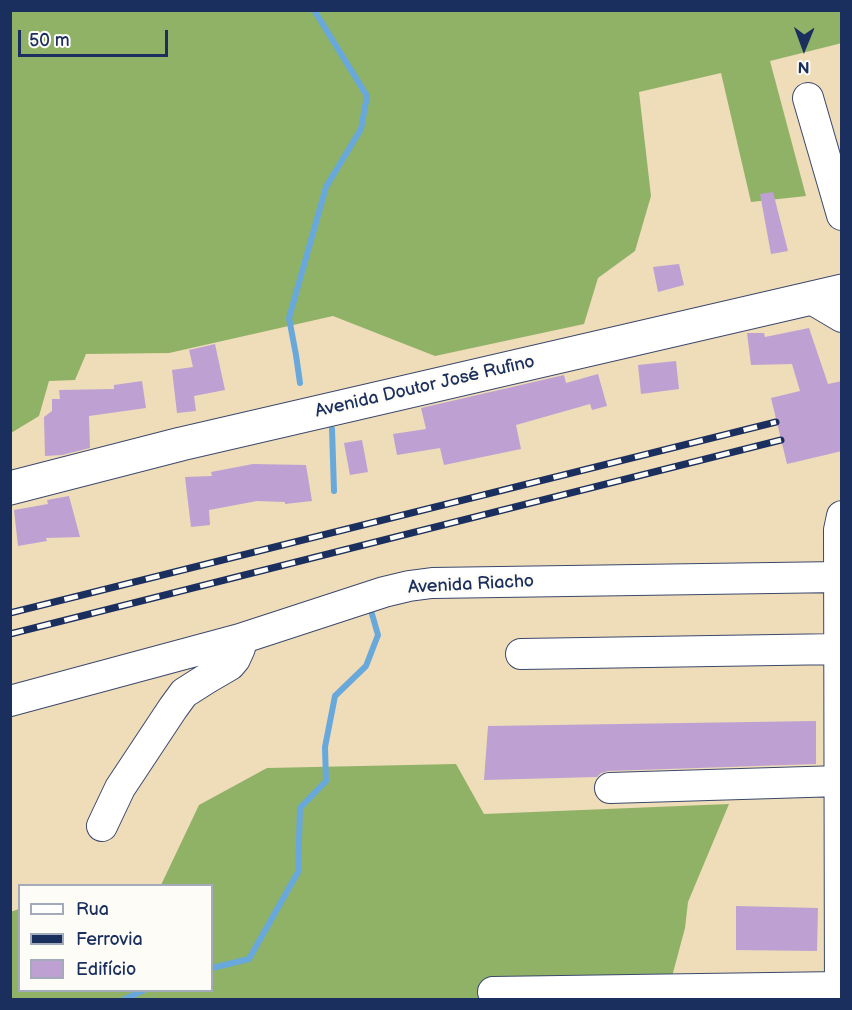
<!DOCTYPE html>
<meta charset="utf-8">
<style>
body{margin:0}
#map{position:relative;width:852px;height:1010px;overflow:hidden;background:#efdcb9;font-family:"Balsamiq Sans",sans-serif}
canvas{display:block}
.frame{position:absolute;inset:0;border:12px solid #1b2f5e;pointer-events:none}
.legend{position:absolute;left:18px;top:884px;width:195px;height:108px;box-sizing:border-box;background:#fdfcf7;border:2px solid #a3aaba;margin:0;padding:8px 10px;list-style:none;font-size:18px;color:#1b2f5e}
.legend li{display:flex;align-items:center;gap:12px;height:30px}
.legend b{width:30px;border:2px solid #a3aaba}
.north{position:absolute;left:774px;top:18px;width:60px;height:60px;-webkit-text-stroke:4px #fdfcf7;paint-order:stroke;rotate:181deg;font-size:16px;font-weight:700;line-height:24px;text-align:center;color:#1b2f5e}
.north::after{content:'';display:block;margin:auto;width:21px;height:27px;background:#1b2f5e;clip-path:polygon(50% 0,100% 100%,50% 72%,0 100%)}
.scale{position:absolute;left:18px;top:30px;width:150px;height:27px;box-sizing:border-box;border:3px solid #1b2f5e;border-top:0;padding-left:8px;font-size:18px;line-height:21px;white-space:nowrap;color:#1b2f5e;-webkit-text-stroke:4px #fdfcf7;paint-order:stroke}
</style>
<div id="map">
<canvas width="852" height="1010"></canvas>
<div class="frame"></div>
<ul class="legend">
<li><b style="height:8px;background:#fff"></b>Rua</li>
<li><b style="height:8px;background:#1b2f5e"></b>Ferrovia</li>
<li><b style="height:16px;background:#bea1d2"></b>Edifício</li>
</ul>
<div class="north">N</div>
<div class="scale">50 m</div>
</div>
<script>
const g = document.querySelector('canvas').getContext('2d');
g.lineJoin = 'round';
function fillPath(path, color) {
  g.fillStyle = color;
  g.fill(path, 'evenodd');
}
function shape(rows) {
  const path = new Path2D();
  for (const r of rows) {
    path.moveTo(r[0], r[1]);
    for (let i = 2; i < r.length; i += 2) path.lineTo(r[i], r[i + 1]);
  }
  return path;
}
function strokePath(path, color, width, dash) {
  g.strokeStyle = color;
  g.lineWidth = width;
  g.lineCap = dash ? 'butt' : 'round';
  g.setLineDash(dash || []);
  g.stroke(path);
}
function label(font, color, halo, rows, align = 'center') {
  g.font = font + ' "Balsamiq Sans",sans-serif';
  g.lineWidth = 5;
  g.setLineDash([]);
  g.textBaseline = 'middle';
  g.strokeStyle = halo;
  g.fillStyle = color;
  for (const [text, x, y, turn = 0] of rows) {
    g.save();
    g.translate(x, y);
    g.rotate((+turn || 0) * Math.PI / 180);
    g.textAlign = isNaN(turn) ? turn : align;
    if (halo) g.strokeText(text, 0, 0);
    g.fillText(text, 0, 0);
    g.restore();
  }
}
const forest = shape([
 [841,10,842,43,770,61,806,196,751,202,721,73,639,92,651,196,635,251,598,278,584,324,435,356,333,316,169,353,86,354,75,380,49,381,39,416,11,433,10,11],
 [456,764,484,814,729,804,688,902,685,928,666,999,11,999,10,912,19,909,20,990,212,990,212,886,161,885,199,805,267,768]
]);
const stream = shape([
 [300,383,296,355,289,318,326,187,361,129,367,96,314,10],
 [332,429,334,491],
 [212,968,249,959,298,872,300,808,326,781,325,747,335,696,366,666,378,635,370,607],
 [123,1000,144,990]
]);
const building = shape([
 [773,192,788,251,771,254,760,194],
 [679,264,684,285,658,292,653,267],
 [809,328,828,384,842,381,842,451,787,464,771,398,800,391,792,364,751,365,747,333,764,333,765,337],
 [215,344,225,390,194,396,196,411,177,413,172,370,193,367,189,350],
 [676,361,679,389,641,394,638,365],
 [598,374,607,406,592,410,590,404,516,425,521,449,444,465,440,448,397,455,393,434,426,429,421,408,564,375,566,383],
 [142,381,146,408,89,416,90,448,62,455,45,456,44,417,52,411,52,399,60,399,59,390,114,389,114,385],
 [362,440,368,472,350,475,344,443],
 [253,464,306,465,312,501,285,504,285,502,257,501,209,510,210,525,191,527,185,477,212,476,211,472],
 [69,496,80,537,46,538,47,541,18,546,14,510,48,504,47,500],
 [816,721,816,764,609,771,601,773,597,777,484,780,488,726],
 [736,906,818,908,817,951,736,950]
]);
const minor = shape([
 [808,98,842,215],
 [810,298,842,317],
 [521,654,840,649],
 [10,701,240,639,384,592,409,586,432,583,840,577],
 [610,788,840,781],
 [102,826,120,788,173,708,184,693,206,679,230,665,235,659,240,648,240,639],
 [493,992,840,987],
 [840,1000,839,530,842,516]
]);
const major = shape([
 [10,488,181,444,842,291]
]);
const rail = shape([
 [10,613,776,422],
 [10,634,781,440]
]);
const streetNames = [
 ["Avenida Doutor José Rufino",425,387,-13],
 ["Avenida Riacho",471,585,-3]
];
fillPath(forest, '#90b267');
strokePath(stream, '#68a8db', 6);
fillPath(building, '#bea1d2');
strokePath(minor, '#3b496c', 32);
strokePath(major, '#3b496c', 35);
strokePath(minor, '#fff', 30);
strokePath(major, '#fff', 33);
strokePath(rail, '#1b2f5e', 7);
strokePath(rail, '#fdfcf7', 4.5, [14]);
label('18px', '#1b2f5e', '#fdfcf7', streetNames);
</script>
